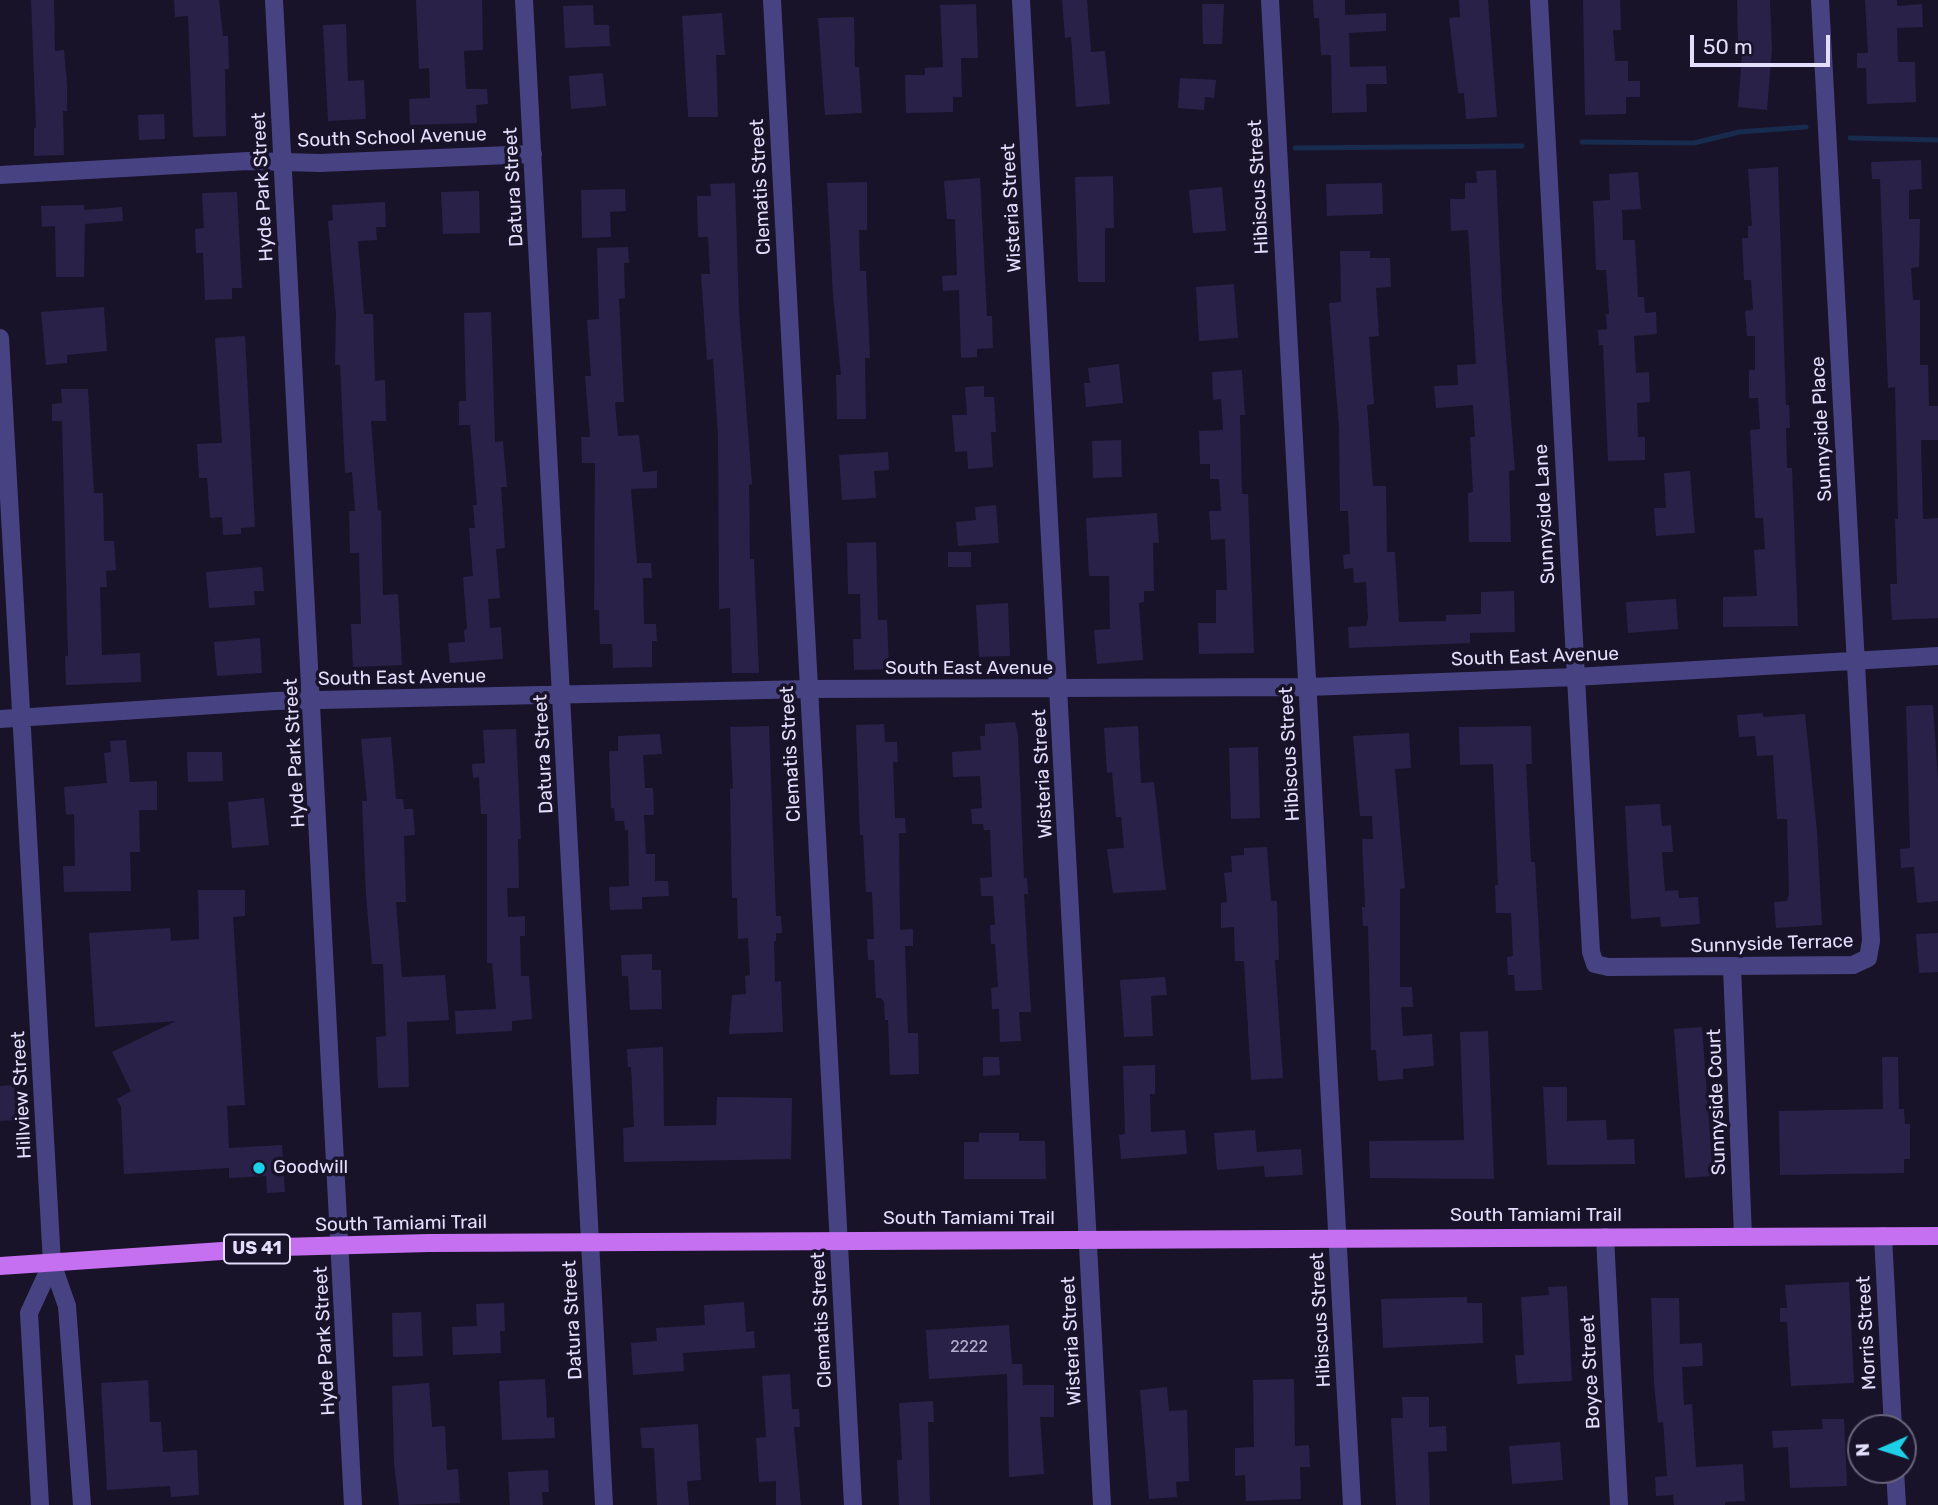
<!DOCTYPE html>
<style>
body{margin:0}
#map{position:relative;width:1938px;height:1505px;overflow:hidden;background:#181329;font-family:Rubik,sans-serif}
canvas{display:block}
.north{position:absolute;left:1847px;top:1414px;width:70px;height:70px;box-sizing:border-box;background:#181329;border:2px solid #69647d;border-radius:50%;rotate:267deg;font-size:19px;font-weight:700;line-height:28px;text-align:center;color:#e2defc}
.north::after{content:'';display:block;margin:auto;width:24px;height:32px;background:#1ecfe8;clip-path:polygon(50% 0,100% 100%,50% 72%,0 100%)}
.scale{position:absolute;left:1690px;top:35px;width:140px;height:32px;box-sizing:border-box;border:4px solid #e2defc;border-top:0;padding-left:9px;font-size:21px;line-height:24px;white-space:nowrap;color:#e2defc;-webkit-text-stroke:5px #181329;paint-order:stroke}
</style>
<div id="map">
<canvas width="1938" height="1505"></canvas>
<div class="north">N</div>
<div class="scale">50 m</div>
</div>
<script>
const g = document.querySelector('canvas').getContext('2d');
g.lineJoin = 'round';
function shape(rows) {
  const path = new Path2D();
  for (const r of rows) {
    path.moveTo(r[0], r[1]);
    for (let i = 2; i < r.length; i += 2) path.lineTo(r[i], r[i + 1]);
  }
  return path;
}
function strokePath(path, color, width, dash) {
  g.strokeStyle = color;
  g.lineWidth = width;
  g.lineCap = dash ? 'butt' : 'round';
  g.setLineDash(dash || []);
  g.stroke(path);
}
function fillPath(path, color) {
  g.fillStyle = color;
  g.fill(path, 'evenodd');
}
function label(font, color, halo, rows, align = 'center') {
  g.font = font + ' Rubik,sans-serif';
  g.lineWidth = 7;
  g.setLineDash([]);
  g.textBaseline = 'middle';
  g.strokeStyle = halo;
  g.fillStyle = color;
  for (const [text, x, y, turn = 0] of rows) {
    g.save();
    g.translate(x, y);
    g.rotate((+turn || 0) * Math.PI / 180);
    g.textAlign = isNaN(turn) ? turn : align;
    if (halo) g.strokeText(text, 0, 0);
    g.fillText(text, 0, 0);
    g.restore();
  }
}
const stream = shape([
 [1850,138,1938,140],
 [1582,142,1694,143,1739,132,1806,127],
 [1295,148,1522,146]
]);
const building = shape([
 [31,0,54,0,55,51,64,50,67,84,67,111,63,111,64,155,34,156,34,128,36,128],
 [174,0,219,0,223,36,228,36,229,69,225,69,226,136,193,137,188,16,175,17],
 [416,0,482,0,483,50,464,51,466,89,487,89,488,104,476,105,477,123,410,125,409,99,430,98,429,68,419,69],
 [1062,0,1087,0,1091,52,1105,51,1110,104,1076,107,1071,37,1065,38],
 [1313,0,1345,0,1345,15,1386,13,1386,31,1349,33,1350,67,1386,66,1387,84,1366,84,1367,112,1332,113,1331,55,1321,55,1319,18,1314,18],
 [1459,0,1488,0,1497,117,1466,119,1464,93,1458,93,1449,18,1460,17],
 [1583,0,1620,0,1621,30,1613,30,1615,61,1628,61,1628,81,1640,81,1640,97,1626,97,1626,114,1585,115],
 [1737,0,1770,0,1772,49,1767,110,1738,107,1743,42,1738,42],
 [1865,0,1897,0,1897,6,1922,4,1923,27,1897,28,1898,62,1915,62,1916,102,1867,104,1866,68,1857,68,1857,53,1868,53],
 [976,4,978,58,961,58,962,97,953,97,953,112,906,113,905,75,925,75,925,68,943,67,940,5],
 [1202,4,1224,4,1222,44,1203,44],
 [593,5,594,25,609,25,610,46,565,48,563,6],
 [722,13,725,55,716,55,718,117,688,117,682,16],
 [854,17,855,67,859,67,862,113,825,115,818,18],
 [346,24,348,81,364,80,366,119,328,121,323,25],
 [603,73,606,106,571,109,569,76],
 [1180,78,1216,80,1214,98,1205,97,1204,110,1178,108],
 [164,114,165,139,139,140,138,115],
 [1921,160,1922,189,1909,190,1909,219,1920,219,1919,267,1911,268,1913,300,1920,300,1920,365,1928,365,1929,406,1938,406,1938,440,1921,440,1923,519,1938,518,1938,618,1892,620,1890,584,1897,584,1895,519,1898,519,1895,387,1888,388,1880,179,1872,179,1871,162],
 [1778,167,1786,405,1789,405,1790,428,1786,428,1787,468,1792,468,1798,626,1723,627,1723,597,1757,596,1754,550,1765,549,1763,518,1755,518,1750,430,1760,429,1758,398,1749,398,1749,370,1755,370,1755,336,1747,336,1745,311,1753,310,1751,280,1744,280,1742,238,1748,238,1748,226,1752,226,1748,169],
 [1496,170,1502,303,1515,470,1509,471,1511,542,1469,542,1468,493,1473,492,1470,437,1475,437,1473,405,1436,408,1434,386,1458,385,1457,365,1476,364,1468,230,1451,231,1450,199,1465,199,1465,183,1477,183,1476,171],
 [1638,172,1641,209,1622,210,1623,240,1635,240,1638,297,1644,297,1645,313,1656,312,1657,334,1634,336,1636,373,1649,372,1650,402,1637,403,1638,437,1645,437,1645,460,1608,461,1603,345,1599,345,1598,330,1607,329,1606,314,1609,314,1606,270,1596,270,1593,201,1610,200,1609,174],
 [1113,176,1114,228,1105,228,1105,282,1078,282,1075,177],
 [980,178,987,316,992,316,993,348,977,349,977,357,961,358,959,290,943,291,942,276,957,275,955,219,947,219,944,181],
 [867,182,867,230,859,230,860,271,866,271,870,358,865,358,866,419,837,419,836,375,841,375,833,295,827,183],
 [735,183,739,311,752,484,749,485,750,559,754,559,759,673,732,673,730,608,719,609,718,436,713,359,707,360,701,274,710,274,708,237,698,237,697,196,711,196,710,184],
 [1382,183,1383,214,1327,216,1326,184],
 [1222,187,1226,231,1193,233,1189,190],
 [625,189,626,211,610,212,611,237,582,238,581,190],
 [479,191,480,233,443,234,441,192],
 [237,192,242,288,232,288,232,299,205,300,203,253,196,253,195,229,204,228,202,193],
 [385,202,386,227,376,227,377,240,358,241,364,314,373,314,375,381,385,380,386,421,371,421,378,511,381,510,383,595,398,594,402,665,353,667,351,624,361,624,359,553,350,553,349,511,355,511,352,472,345,473,340,365,335,365,336,315,328,221,333,220,332,205],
 [84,205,84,210,122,207,123,221,85,224,84,277,56,277,55,226,42,227,41,206],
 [628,247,629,263,624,263,625,298,619,299,624,402,615,402,618,436,639,435,643,472,657,471,657,488,631,489,637,563,651,563,652,578,643,578,644,624,656,624,657,641,652,641,652,667,613,668,612,644,600,644,599,610,594,610,595,463,582,463,581,437,590,437,585,376,591,376,587,320,599,319,597,248],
 [1340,251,1370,251,1370,258,1390,258,1391,287,1376,288,1379,336,1369,337,1374,404,1367,405,1373,486,1386,486,1387,552,1395,552,1399,622,1446,621,1446,615,1481,614,1481,592,1514,591,1515,632,1470,633,1470,643,1349,648,1348,627,1366,626,1368,618,1366,582,1354,583,1353,568,1344,569,1343,555,1350,554,1348,511,1340,511,1339,428,1329,303,1341,302],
 [1234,284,1238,338,1199,341,1196,287],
 [104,307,107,351,67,355,67,363,46,365,41,312],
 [491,312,495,442,503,441,507,487,501,487,505,548,496,549,500,598,488,599,490,628,501,627,503,659,450,663,448,643,465,642,464,630,467,629,463,577,473,576,469,528,475,528,473,505,477,505,470,425,459,425,459,401,466,401,464,313],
 [245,336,255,527,241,528,241,534,223,535,222,517,210,518,207,478,199,478,197,444,222,443,215,338],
 [1119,364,1123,403,1086,407,1084,383,1090,383,1088,368],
 [1242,370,1245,415,1240,415,1242,494,1248,494,1254,653,1199,654,1198,623,1216,623,1216,590,1227,590,1225,539,1211,540,1209,511,1221,511,1219,479,1210,479,1210,464,1200,464,1199,431,1223,430,1221,399,1213,400,1212,372],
 [984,386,984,397,994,397,996,432,991,432,993,467,968,469,967,451,955,452,952,415,967,415,965,387],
 [61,389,88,389,94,493,103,493,104,541,114,541,116,570,106,571,107,587,100,587,102,655,140,653,141,682,66,685,65,656,68,656,62,421,52,421,52,404,62,403],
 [1121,440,1122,477,1093,478,1092,441],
 [888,452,889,470,874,471,876,498,842,500,839,455],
 [1690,471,1695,533,1656,536,1654,508,1666,508,1664,473],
 [996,505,999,543,958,546,956,522,976,520,975,507],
 [1157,513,1159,543,1153,543,1154,591,1144,591,1144,602,1139,603,1143,660,1097,664,1094,630,1110,629,1109,576,1089,576,1086,518],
 [876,542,878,620,887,620,889,669,854,670,853,639,861,639,860,594,848,594,847,543],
 [948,552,971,552,971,567,948,567],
 [262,567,264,591,254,591,255,605,209,608,206,572],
 [1676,599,1678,629,1628,633,1626,602],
 [1008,603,1010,656,979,657,976,605],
 [260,638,262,673,217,676,214,642],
 [1933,705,1938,779,1938,901,1917,903,1914,867,1901,868,1900,849,1910,848,1906,706],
 [1763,713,1763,717,1805,714,1817,831,1822,925,1776,928,1774,902,1787,901,1789,894,1787,819,1777,819,1773,755,1757,756,1755,736,1739,737,1737,715],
 [1015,722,1018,735,1024,878,1027,878,1028,894,1024,894,1031,1012,1019,1012,1021,1041,1000,1042,999,1009,992,1009,991,988,998,987,995,944,991,944,990,925,995,925,993,896,981,896,980,878,992,877,990,830,984,830,983,824,972,824,971,809,982,808,980,776,953,777,952,752,981,750,980,736,985,736,985,724],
 [884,724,885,742,897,742,898,762,893,762,895,818,905,818,906,833,899,833,900,930,913,929,913,946,905,946,908,1033,918,1033,919,1074,890,1075,888,1020,885,1020,884,1002,881,998,876,998,874,960,868,960,867,939,874,939,872,892,866,892,863,835,860,835,856,725],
 [769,726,776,916,781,916,782,933,776,933,776,941,774,941,775,982,781,981,783,1032,729,1034,732,995,746,994,745,976,750,975,748,938,738,939,737,898,732,898,730,789,733,788,730,727],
 [1138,726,1141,783,1154,782,1166,890,1113,893,1107,849,1124,848,1121,817,1116,817,1112,772,1107,773,1104,728],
 [1531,726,1532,764,1526,764,1531,862,1535,862,1542,990,1515,991,1514,975,1508,975,1507,957,1513,956,1511,913,1496,913,1495,885,1498,885,1493,764,1460,765,1459,727],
 [516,729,521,839,518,839,519,888,507,888,508,917,525,916,525,936,520,936,521,976,529,976,532,1019,512,1021,512,1031,456,1034,455,1011,496,1009,492,963,487,963,487,814,481,814,479,777,473,778,472,764,485,763,483,730],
 [1409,733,1411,768,1395,769,1405,888,1400,889,1400,987,1412,987,1413,1007,1401,1007,1403,1036,1432,1034,1434,1066,1403,1069,1403,1079,1378,1081,1376,1050,1371,1050,1368,926,1363,926,1362,907,1365,907,1362,839,1373,839,1372,816,1360,816,1353,736],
 [660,734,662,754,643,755,645,788,653,788,654,815,644,815,646,854,655,854,655,881,668,881,669,896,642,897,642,909,610,910,609,887,629,886,628,830,625,830,624,821,615,821,614,808,611,808,609,751,618,751,618,736],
 [391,737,396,799,403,799,404,809,413,809,415,835,404,836,406,902,396,902,402,977,445,975,449,1020,407,1022,409,1087,378,1088,376,1037,386,1036,383,964,372,964,366,895,362,801,367,801,361,739],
 [126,740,130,782,157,781,157,810,139,810,140,852,130,852,131,891,64,892,63,866,75,866,74,814,66,815,64,787,107,783,104,753,111,752,110,741],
 [1258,747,1260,818,1231,819,1229,748],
 [187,752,222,752,223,781,188,782],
 [264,798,269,845,232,848,228,802],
 [1660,804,1662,826,1671,825,1673,852,1662,852,1665,891,1678,890,1679,898,1698,897,1700,924,1661,927,1660,917,1631,919,1625,806],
 [1267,847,1271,901,1277,901,1279,960,1275,960,1283,1078,1251,1080,1244,961,1235,961,1234,927,1221,928,1221,903,1227,902,1224,873,1232,872,1231,856,1244,855,1244,848],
 [198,890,245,890,245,916,233,917,245,1105,227,1106,229,1148,282,1145,285,1192,267,1193,266,1176,229,1178,229,1168,124,1174,121,1107,117,1099,131,1091,112,1052,176,1021,95,1027,89,933,170,928,171,941,199,939],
 [1938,933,1938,972,1919,973,1916,934],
 [652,954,652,970,661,970,662,1009,630,1010,628,976,622,976,621,955],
 [1165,977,1167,995,1151,996,1153,1036,1124,1037,1120,980],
 [1702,1027,1713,1176,1685,1178,1674,1029],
 [1488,1031,1494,1179,1370,1178,1369,1141,1464,1140,1460,1032],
 [663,1047,664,1126,716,1125,717,1097,792,1098,791,1159,624,1162,623,1128,634,1127,631,1067,628,1067,627,1049],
 [983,1057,999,1057,1000,1075,983,1076],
 [1882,1057,1898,1057,1899,1109,1904,1109,1905,1124,1910,1124,1910,1159,1904,1159,1904,1173,1780,1175,1779,1111,1883,1109],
 [1155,1065,1155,1094,1150,1094,1151,1132,1185,1130,1187,1154,1121,1159,1119,1135,1125,1134,1123,1066],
 [15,1085,17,1120,0,1121,0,1086],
 [1543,1087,1567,1087,1567,1121,1606,1120,1607,1140,1634,1139,1635,1164,1547,1165],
 [1255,1130,1257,1152,1301,1149,1303,1175,1265,1177,1264,1166,1217,1170,1214,1133],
 [979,1133,1019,1133,1019,1141,1045,1141,1046,1179,964,1179,964,1142,979,1142],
 [1849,1282,1854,1383,1791,1386,1787,1322,1780,1322,1780,1308,1787,1308,1785,1285],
 [1567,1286,1572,1381,1517,1384,1515,1355,1524,1355,1521,1297,1549,1295,1548,1287],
 [1467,1297,1467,1303,1482,1303,1483,1343,1383,1348,1381,1299],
 [1651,1298,1679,1298,1680,1344,1702,1343,1703,1366,1682,1367,1684,1405,1692,1404,1696,1467,1743,1464,1745,1501,1725,1502,1725,1505,1674,1505,1673,1495,1656,1496,1655,1477,1667,1476,1663,1422,1658,1423,1654,1384],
 [744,1302,746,1332,754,1331,755,1348,683,1353,684,1371,633,1375,631,1343,657,1341,656,1328,705,1325,704,1305],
 [504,1303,505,1331,500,1331,501,1353,453,1355,452,1327,477,1326,476,1304],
 [421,1312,423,1356,393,1357,392,1313],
 [1009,1325,1012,1364,1022,1364,1023,1385,1054,1385,1054,1417,1040,1417,1044,1474,1009,1477,1007,1374,929,1379,926,1330],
 [790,1374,792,1409,799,1409,800,1427,794,1427,801,1505,776,1505,776,1481,759,1482,756,1438,766,1437,762,1376],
 [545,1379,547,1418,554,1417,555,1438,502,1440,499,1381],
 [1294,1379,1295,1446,1309,1445,1310,1467,1300,1467,1301,1499,1246,1501,1245,1475,1235,1476,1235,1448,1254,1447,1253,1380],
 [148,1380,150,1422,161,1422,163,1452,197,1450,199,1495,171,1497,170,1486,107,1490,101,1383],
 [429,1383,432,1427,445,1426,447,1470,458,1469,460,1503,399,1505,394,1463,392,1386],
 [1167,1387,1169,1411,1187,1410,1189,1481,1176,1482,1177,1497,1149,1499,1140,1390],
 [1402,1397,1429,1397,1429,1427,1446,1426,1447,1451,1428,1452,1430,1505,1396,1505,1391,1418,1403,1418],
 [933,1401,934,1422,928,1422,930,1505,899,1505,897,1460,902,1460,899,1403],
 [1822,1419,1844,1419,1847,1486,1790,1488,1788,1447,1773,1448,1772,1431,1823,1429],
 [698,1424,701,1480,687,1481,689,1505,657,1505,654,1448,642,1448,640,1428],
 [1560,1442,1563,1480,1512,1484,1509,1446],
 [548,1470,549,1492,542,1492,543,1505,510,1505,508,1472]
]);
const minor = shape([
 [274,0,353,1505],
 [524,0,604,1505],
 [772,0,853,1505],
 [1021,0,1102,1505],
 [1270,0,1352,1505],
 [1539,0,1591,952,1595,964,1608,967,1853,965,1868,958,1871,941,1820,0],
 [0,175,248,161,320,163,533,154],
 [0,338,52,1263,67,1306,82,1505],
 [0,719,275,701,809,689,1308,687,1575,677,1938,656],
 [1732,967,1743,1236],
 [1883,1236,1893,1428],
 [1605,1237,1619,1505],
 [1895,1470,1897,1505],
 [40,1505,29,1313,52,1263]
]);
const major = shape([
 [0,1266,281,1247,429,1243,1938,1236]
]);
const markers = [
 [259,1168,7,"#1ecfe8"]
];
const numberNames = [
 ["2222",969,1347]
];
const shields = [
 [257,1249,66]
];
const shieldNames = [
 ["US 41",257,1249]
];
const streetNames = [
 ["South School Avenue",392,138,-2],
 ["Hyde Park Street",263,187,-93],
 ["Datura Street",514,187,-93],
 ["Clematis Street",761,187,-93],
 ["Hibiscus Street",1259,187,-93],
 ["Wisteria Street",1012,208,-93],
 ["Sunnyside Place",1822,429,-93],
 ["Sunnyside Lane",1545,514,-93],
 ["South East Avenue",1535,657,-2],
 ["South East Avenue",969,669],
 ["South East Avenue",402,678,-1],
 ["Hyde Park Street",295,753,-93],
 ["Datura Street",544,754,-93],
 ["Clematis Street",791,754,-93],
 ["Hibiscus Street",1290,754,-93],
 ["Wisteria Street",1043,774,-93],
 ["Sunnyside Terrace",1772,944,-2],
 ["Hillview Street",22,1095,-93],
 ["Sunnyside Court",1717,1102,-92],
 ["South Tamiami Trail",1536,1216],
 ["South Tamiami Trail",969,1219],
 ["South Tamiami Trail",401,1224,-1],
 ["Datura Street",573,1320,-93],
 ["Clematis Street",822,1320,-93],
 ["Hibiscus Street",1321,1320,-93],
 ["Morris Street",1867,1333,-93],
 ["Hyde Park Street",325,1341,-93],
 ["Wisteria Street",1072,1341,-93],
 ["Boyce Street",1591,1372,-93]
];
const poiNames = [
 ["Goodwill",273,1168]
];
strokePath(stream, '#172b4e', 5);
fillPath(building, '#2a2148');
strokePath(minor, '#474383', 18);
strokePath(major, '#c470f0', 18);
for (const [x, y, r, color] of markers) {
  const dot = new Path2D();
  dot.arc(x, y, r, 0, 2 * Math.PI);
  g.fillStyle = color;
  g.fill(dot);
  strokePath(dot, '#181329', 2.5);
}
label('16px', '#b4afcf', null, numberNames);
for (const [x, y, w] of shields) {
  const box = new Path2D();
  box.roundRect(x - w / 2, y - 14.5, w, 29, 5);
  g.fillStyle = '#181329';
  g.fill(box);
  strokePath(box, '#e2defc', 2);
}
label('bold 18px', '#e2defc', null, shieldNames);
label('19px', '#e2defc', '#181329', streetNames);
label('19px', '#e2defc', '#181329', poiNames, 'left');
</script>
